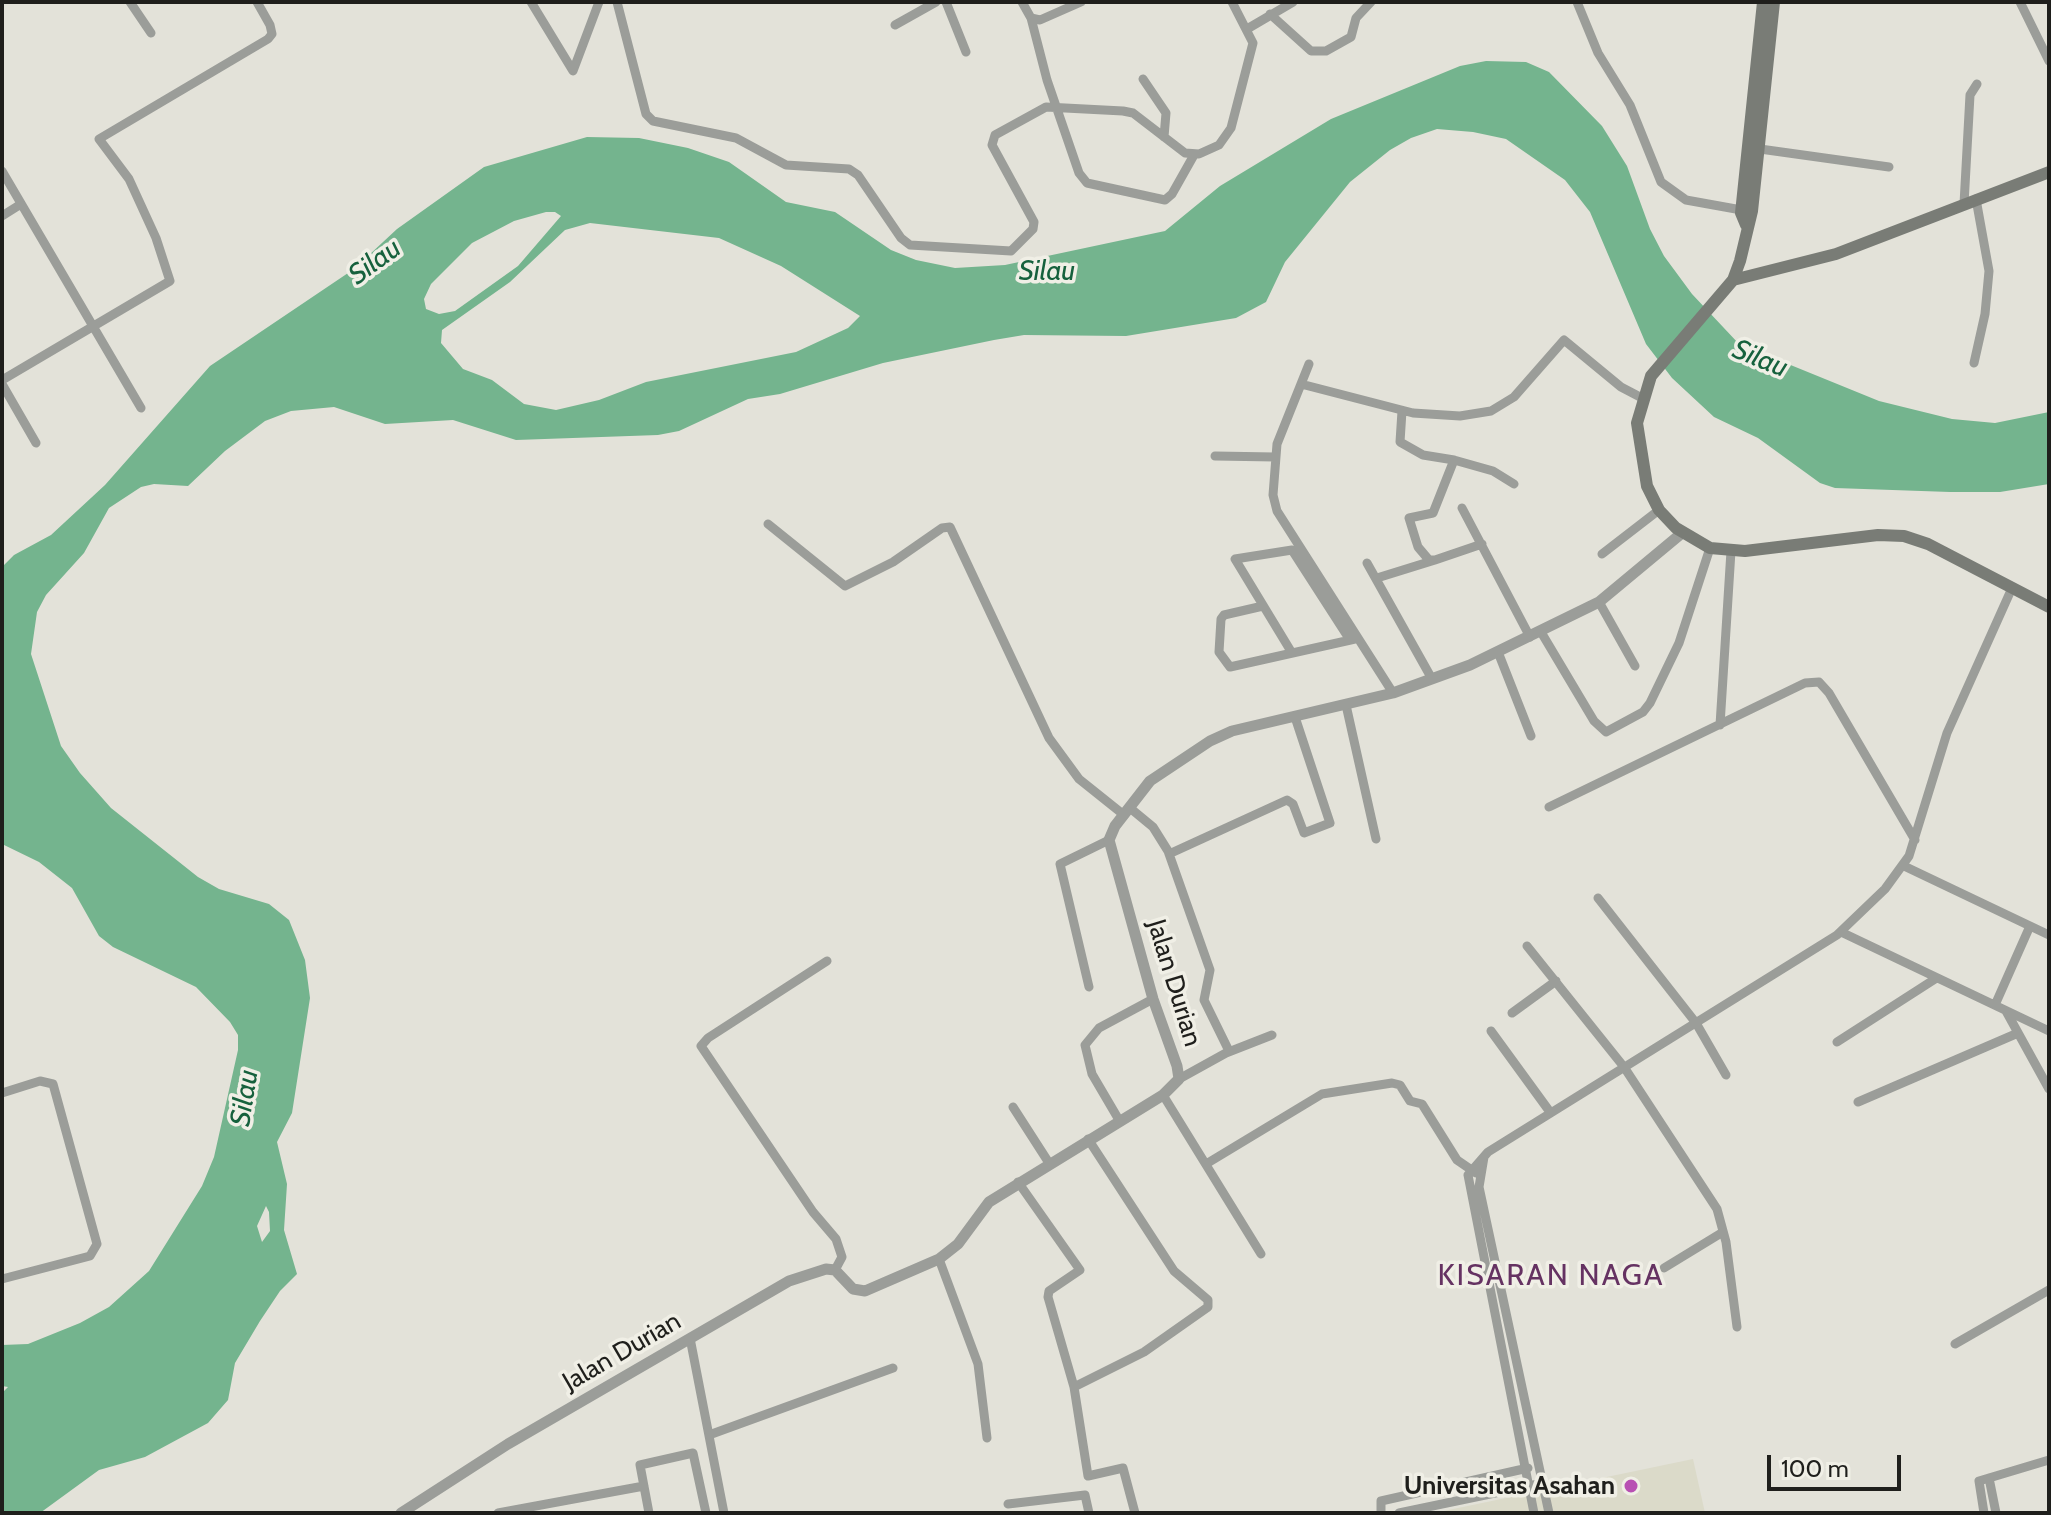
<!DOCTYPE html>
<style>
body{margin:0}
#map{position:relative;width:2051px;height:1515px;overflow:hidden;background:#e3e2d9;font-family:Cabin,sans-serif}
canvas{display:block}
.frame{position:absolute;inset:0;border:4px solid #1f1f1c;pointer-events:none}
.scale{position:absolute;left:1767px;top:1455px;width:134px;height:36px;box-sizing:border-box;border:4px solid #1f1f1c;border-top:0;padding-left:10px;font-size:24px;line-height:28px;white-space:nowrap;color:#1f1f1c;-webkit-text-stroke:6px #f0efe6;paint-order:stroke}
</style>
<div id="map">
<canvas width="2051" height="1515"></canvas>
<div class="frame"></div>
<div class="scale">100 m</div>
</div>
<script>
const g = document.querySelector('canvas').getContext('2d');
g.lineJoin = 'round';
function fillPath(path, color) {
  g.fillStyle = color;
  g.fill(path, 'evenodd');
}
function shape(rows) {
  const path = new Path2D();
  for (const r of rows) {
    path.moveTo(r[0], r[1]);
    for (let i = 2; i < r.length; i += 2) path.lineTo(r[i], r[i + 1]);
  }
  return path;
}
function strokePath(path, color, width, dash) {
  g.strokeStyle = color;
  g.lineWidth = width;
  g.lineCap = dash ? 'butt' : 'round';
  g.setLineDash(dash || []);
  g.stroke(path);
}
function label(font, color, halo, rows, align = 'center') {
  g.font = font + ' Cabin,sans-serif';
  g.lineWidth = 7;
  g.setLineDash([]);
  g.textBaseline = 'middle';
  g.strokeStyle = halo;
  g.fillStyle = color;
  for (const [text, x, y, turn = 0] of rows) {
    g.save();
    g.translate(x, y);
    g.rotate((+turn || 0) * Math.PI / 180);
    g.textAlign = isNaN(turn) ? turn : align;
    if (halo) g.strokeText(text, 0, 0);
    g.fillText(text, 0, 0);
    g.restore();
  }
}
const built = shape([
 [1693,1459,1705,1513,1434,1513]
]);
const water = shape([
 [1486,61,1526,62,1549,72,1602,126,1627,166,1650,229,1664,256,1692,294,1739,344,1879,401,1952,419,1995,423,2049,412,2049,484,2000,492,1950,492,1835,488,1820,483,1758,438,1714,417,1672,378,1646,344,1590,212,1565,180,1506,139,1473,132,1437,129,1411,138,1390,150,1350,182,1285,262,1266,302,1236,318,1126,336,1024,335,994,340,883,363,780,394,748,399,679,431,658,435,516,440,453,420,385,424,334,407,291,411,265,421,225,451,188,486,154,484,141,487,109,508,84,553,46,595,37,612,31,654,61,746,80,773,111,808,198,877,219,889,269,904,289,920,305,960,310,998,292,1113,277,1142,287,1184,284,1230,297,1274,280,1291,260,1321,235,1363,228,1400,208,1423,145,1457,99,1470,40,1513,2,1513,2,1393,8,1387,2,1386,2,1345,28,1344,80,1323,109,1307,149,1271,202,1186,214,1157,238,1050,238,1035,230,1022,196,987,113,947,99,936,72,888,39,862,2,844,2,567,14,555,51,535,105,485,210,366,354,269,397,229,484,167,587,137,639,138,688,148,729,162,786,202,835,212,891,250,916,260,955,268,1005,265,1165,231,1220,186,1331,119,1460,66],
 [546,212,555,212,561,216,518,266,455,311,439,314,426,309,424,299,431,284,472,243,514,221],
 [590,223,719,238,781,266,860,316,848,328,796,352,646,382,599,400,556,410,524,404,492,380,463,369,441,343,442,330,510,282,565,230],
 [266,1206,269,1212,270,1231,262,1242,257,1226]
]);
const minor = shape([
 [130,2,151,33],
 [531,2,573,71,599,2],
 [617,2,646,114,653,121,736,138,786,165,849,169,858,175,901,238,910,245,1011,251,1033,229,1034,222,992,145,995,135,1046,107,1123,111,1133,113,1185,153,1199,154,1219,145,1231,128,1253,43,1232,2],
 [946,2,966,52],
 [1022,2,1031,18,1040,20,1081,2],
 [1577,2,1598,53,1630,105,1661,182,1686,200,1747,211],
 [2020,2,2049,61],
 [1270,14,1311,51,1326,51,1351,37,1356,18,1371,2],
 [1031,18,1047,80,1079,173,1087,183,1165,200,1172,194,1194,155],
 [895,25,936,2],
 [1247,29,1293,2],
 [1143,79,1166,113,1164,137],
 [1760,149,1889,167],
 [2,171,141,408],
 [1964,204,1970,95,1977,84],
 [2,216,21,204],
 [1974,363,1985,314,1989,271,1976,199],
 [1309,364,1277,444,1273,495,1277,511,1393,693],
 [2,380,170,281,156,238,129,179,99,139,268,39,272,34,270,25,257,2],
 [2,384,36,443],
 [1301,384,1413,413,1460,416,1491,411,1514,397,1564,340,1621,387,1642,398],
 [1402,411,1400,442,1423,455,1454,460,1433,513,1409,518,1418,547,1429,560,1435,560,1482,544],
 [1215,456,1275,457],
 [1454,460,1493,471,1514,484],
 [1462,508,1530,637],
 [768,524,845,586,893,562,942,528,950,527,1049,738,1079,779,1124,815],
 [1602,554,1659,510],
 [1367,563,1432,679],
 [1377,578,1435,560],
 [1599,602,1635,666],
 [1263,606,1224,615,1221,619,1219,652,1230,667,1355,639],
 [1541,632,1594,721,1606,732,1643,712,1650,703,1679,643,1710,548],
 [1498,652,1531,736],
 [1292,653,1235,559,1292,550,1350,640],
 [1346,705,1376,839],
 [1720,725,1731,551],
 [1549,807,1805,683,1819,682,1829,693,1915,840],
 [1130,808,1153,827,1168,851,1210,970,1204,1000,1229,1051],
 [1169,854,1287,800,1293,804,1304,833,1330,823,1295,717],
 [1904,866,2049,935],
 [1598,898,1696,1023,1726,1075],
 [1841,932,2049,1031],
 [1527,946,1624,1067,1717,1209,1726,1242,1737,1327],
 [827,961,708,1038,701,1046,813,1212,836,1239,842,1257,835,1270],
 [1089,987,1060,864,1109,840],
 [1995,1005,2030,926],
 [2006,1011,2049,1089],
 [1512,1013,1556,981],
 [1491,1031,1550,1112],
 [1837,1042,1935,979],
 [1179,1079,1226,1053,1272,1035],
 [2,1093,40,1081,53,1084,97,1244,90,1256,2,1279],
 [1163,1095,1261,1254],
 [1858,1102,2018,1033],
 [1013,1107,1049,1163],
 [1119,1120,1092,1074,1085,1045,1099,1028,1153,999],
 [1484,1157,1479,1187,1549,1513],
 [1206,1164,1322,1094,1392,1083,1400,1085,1410,1101,1422,1104,1457,1160,1476,1173],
 [1018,1182,1080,1270,1049,1291,1048,1297,1074,1387,1088,1476,1123,1468,1135,1513],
 [939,1259,978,1364,987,1438],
 [1664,1268,1723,1232],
 [690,1338,724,1513],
 [1955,1344,2049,1290],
 [1074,1387,1144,1352,1208,1307,1208,1300,1174,1271,1088,1139],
 [709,1435,893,1368],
 [1989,1478,1996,1513],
 [1008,1504,1085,1495,1089,1513],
 [498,1513,644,1486],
 [649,1513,640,1465,693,1453,706,1513],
 [1381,1513,1381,1501,1528,1468],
 [1399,1513,1543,1483],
 [1534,1513,1468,1175,1488,1152,1837,935,1885,889,1909,856,1947,733,2012,588],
 [1984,1513,1979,1481,2049,1460]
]);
const tertiary = shape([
 [401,1513,508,1444,789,1281,826,1269,835,1270,853,1289,865,1291,939,1259,958,1244,989,1202,1163,1095,1179,1079,1177,1066,1153,999,1109,840,1115,826,1150,781,1210,741,1232,731,1393,693,1470,665,1599,602,1682,533]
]);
const secondary = shape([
 [1774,2,1752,211,1740,261,1733,280,1651,376,1637,423,1647,486,1659,510,1676,528,1710,548,1745,551,1878,535,1904,536,1928,544,2049,607],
 [1746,225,1741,213,1763,2],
 [1733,280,1836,254,2049,172]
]);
const markers = [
 [1631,1486,8,"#b850b3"]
];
const streetNames = [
 ["Jalan Durian",1174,983,73],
 ["Jalan Durian",622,1352,-30]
];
const poiNames = [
 ["Universitas Asahan",1615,1486]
];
const waterNames = [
 ["Silau",375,262,-36],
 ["Silau",1047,272],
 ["Silau",1760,359,22],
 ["Silau",245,1098,-81]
];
const quarterNames = [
 ["KISARAN NAGA",1551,1276]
];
fillPath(built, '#dbdac9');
fillPath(water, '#74b48e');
strokePath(minor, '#9b9d99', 9);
strokePath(tertiary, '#9b9d99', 11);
strokePath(secondary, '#797c76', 12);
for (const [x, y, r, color] of markers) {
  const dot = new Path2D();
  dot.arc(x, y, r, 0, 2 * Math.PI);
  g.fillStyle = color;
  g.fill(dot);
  strokePath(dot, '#f0efe6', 3);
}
label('26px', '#1f1f1c', '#f0efe6', streetNames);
label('bold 26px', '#1f1f1c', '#f0efe6', poiNames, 'right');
label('italic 28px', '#16613d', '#f0efe6', waterNames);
g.letterSpacing = '2px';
label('30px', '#653262', '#f0efe6', quarterNames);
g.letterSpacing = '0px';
</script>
